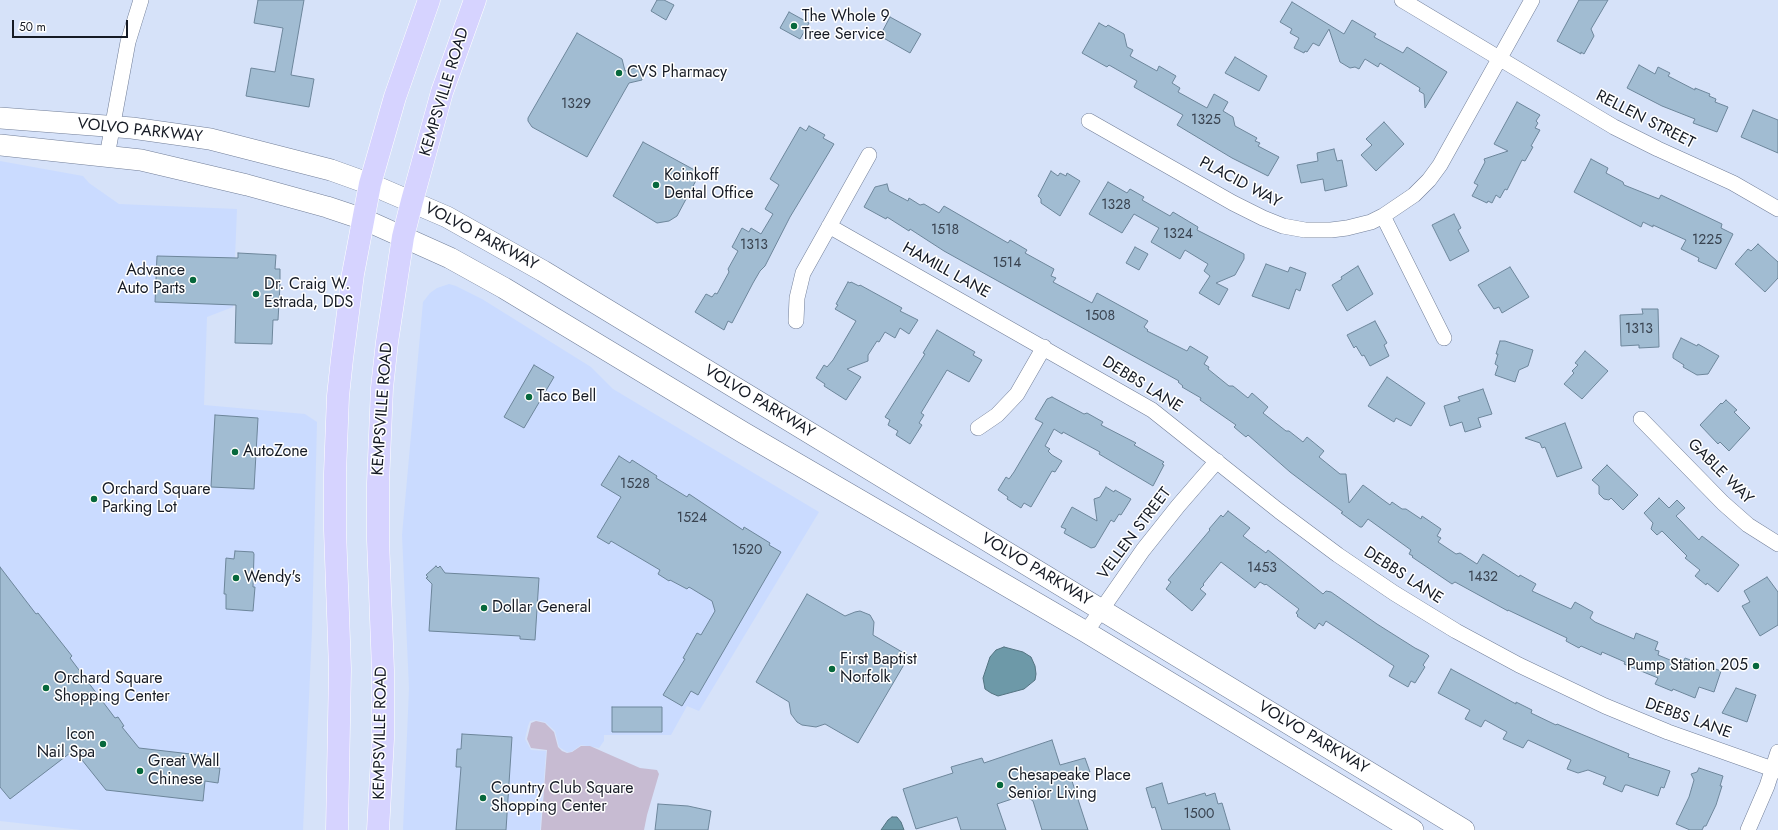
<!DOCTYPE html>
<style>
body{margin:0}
#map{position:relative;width:1778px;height:830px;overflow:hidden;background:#d6e2f9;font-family:Jost,sans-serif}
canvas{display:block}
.scale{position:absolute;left:12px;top:20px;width:116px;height:18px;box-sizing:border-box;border:2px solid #161b25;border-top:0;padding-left:5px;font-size:12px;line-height:14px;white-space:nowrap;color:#161b25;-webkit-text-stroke:3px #fff;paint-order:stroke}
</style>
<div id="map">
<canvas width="1778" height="830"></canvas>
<div class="scale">50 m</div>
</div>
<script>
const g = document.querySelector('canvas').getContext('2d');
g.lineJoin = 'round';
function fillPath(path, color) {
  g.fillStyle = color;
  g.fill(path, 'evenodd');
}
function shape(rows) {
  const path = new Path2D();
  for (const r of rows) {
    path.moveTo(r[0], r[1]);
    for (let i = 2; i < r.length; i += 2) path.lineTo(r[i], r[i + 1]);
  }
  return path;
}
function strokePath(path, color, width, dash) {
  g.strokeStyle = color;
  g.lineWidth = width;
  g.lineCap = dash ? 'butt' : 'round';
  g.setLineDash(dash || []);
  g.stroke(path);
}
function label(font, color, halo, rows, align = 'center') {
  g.font = font + ' Jost,sans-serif';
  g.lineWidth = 3;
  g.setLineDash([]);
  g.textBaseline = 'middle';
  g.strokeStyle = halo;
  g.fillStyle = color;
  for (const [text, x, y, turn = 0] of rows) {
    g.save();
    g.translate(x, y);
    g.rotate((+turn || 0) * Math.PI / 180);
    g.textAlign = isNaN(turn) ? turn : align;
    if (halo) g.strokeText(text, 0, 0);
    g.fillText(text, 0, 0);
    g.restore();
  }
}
const built = shape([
 [0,161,83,176,89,183,119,204,237,209,233,307,207,317,204,405,305,414,317,422,312,631,303,830,81,830,0,821],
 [449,284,456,286,482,299,591,367,613,389,819,512,699,711,687,706,671,735,604,735,604,741,599,748,581,745,571,752,567,752,559,747,555,731,545,722,535,720,530,721,528,726,525,739,531,750,546,751,540,830,403,830,409,688,402,535,423,302,430,293,437,288]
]);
const green = shape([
 [536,721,545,723,554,732,558,747,562,751,567,753,572,752,581,746,590,746,640,768,657,770,659,774,647,815,644,830,541,830,547,750,531,748,527,739,531,723]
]);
const water = shape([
 [1004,647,1023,652,1031,657,1035,666,1036,674,1035,680,1024,689,998,696,991,693,985,689,983,678,990,657,996,650,1004,647],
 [892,817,897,817,901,822,904,830,881,830,888,820,892,817]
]);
const building = shape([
 [258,0,304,0,291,75,314,79,309,107,246,96,251,68,275,72,283,28,254,23,258,0],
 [657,0,664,0,674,5,666,20,651,11,657,0],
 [1579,0,1608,0,1591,29,1594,36,1584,54,1581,52,1581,54,1557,41,1579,0],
 [1292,2,1344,34,1352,20,1376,34,1374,37,1403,53,1407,47,1447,72,1425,108,1424,94,1419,91,1420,88,1380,63,1378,67,1365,59,1359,69,1355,67,1350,68,1340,62,1329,29,1319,46,1313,43,1307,52,1305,51,1304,53,1294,48,1299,38,1290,33,1292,29,1280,22,1292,2],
 [789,12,809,23,800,39,780,28,789,12],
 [890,17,921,34,910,53,880,36,890,17],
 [1099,23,1106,27,1108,25,1124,34,1127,47,1133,50,1130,56,1157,71,1159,66,1176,76,1172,83,1180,88,1178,92,1207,108,1214,94,1228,102,1223,111,1233,117,1235,126,1257,138,1255,141,1260,143,1258,146,1279,157,1268,176,1232,158,1177,125,1183,115,1134,87,1137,81,1109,65,1107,67,1082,53,1099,23],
 [577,33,622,59,625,71,639,67,642,80,629,83,587,157,532,127,528,121,528,118,577,33],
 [1235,57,1267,76,1259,91,1225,73,1235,57],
 [1639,65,1655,74,1658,67,1670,73,1668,76,1695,90,1695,88,1710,94,1709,96,1716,99,1715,102,1728,107,1717,132,1693,123,1695,119,1662,106,1627,88,1639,65],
 [1517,102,1540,115,1536,121,1538,123,1535,128,1540,130,1531,146,1533,147,1525,161,1522,160,1507,190,1505,189,1500,198,1496,195,1492,203,1488,201,1487,203,1472,196,1478,185,1474,183,1485,162,1484,159,1508,151,1494,144,1517,102],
 [1753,110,1778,120,1778,153,1741,137,1753,110],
 [1384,122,1404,144,1376,171,1361,155,1372,145,1366,139,1384,122],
 [809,126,825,135,823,138,834,144,790,217,765,266,760,271,753,283,732,323,728,321,724,330,695,312,706,294,712,297,715,293,717,294,729,272,728,269,738,251,732,247,742,228,749,232,751,228,761,234,773,214,765,209,779,185,770,179,800,127,806,131,809,126],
 [643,142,700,173,677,216,669,221,657,223,613,196,643,142],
 [1334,149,1337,161,1342,160,1347,186,1325,191,1323,179,1301,183,1297,165,1318,161,1317,153,1334,149],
 [1591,159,1608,168,1606,173,1623,182,1624,185,1659,199,1661,195,1722,224,1721,228,1733,234,1716,269,1698,261,1699,258,1681,249,1686,240,1653,225,1653,227,1643,222,1641,227,1574,192,1591,159],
 [1051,171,1058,176,1060,173,1066,176,1067,173,1080,181,1060,216,1041,203,1041,199,1038,196,1051,171],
 [1108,182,1127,193,1130,189,1144,197,1142,200,1170,216,1173,212,1198,227,1197,230,1244,254,1244,259,1235,275,1216,283,1228,289,1219,305,1199,293,1210,276,1204,271,1208,264,1185,250,1180,259,1151,242,1159,228,1134,214,1122,233,1089,214,1108,182],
 [887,184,889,191,908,201,909,198,920,205,924,204,939,213,944,206,1008,243,1010,240,1027,250,1025,253,1054,269,1051,276,1056,278,1053,282,1092,303,1097,293,1148,321,1144,327,1148,330,1147,331,1187,351,1190,346,1208,357,1204,364,1209,367,1208,369,1229,386,1233,386,1248,398,1252,393,1268,407,1263,413,1286,431,1289,431,1303,442,1307,437,1324,451,1319,457,1340,474,1346,474,1349,503,1363,485,1390,505,1392,502,1402,509,1406,509,1421,519,1422,516,1441,529,1437,536,1441,538,1438,542,1456,554,1460,553,1477,564,1483,554,1519,577,1520,575,1536,584,1532,591,1571,609,1575,602,1593,612,1590,618,1595,622,1634,639,1636,633,1658,642,1655,650,1659,651,1658,655,1682,665,1685,658,1721,671,1714,692,1699,687,1695,698,1673,689,1672,691,1655,684,1658,678,1624,664,1625,662,1602,652,1601,655,1581,646,1579,648,1566,641,1567,638,1508,610,1508,611,1455,582,1452,584,1412,557,1413,556,1409,554,1411,550,1368,519,1362,527,1360,527,1341,513,1343,512,1290,472,1248,435,1246,437,1241,433,1234,427,1236,425,1200,400,1201,398,1182,387,1183,386,1178,382,1179,381,1059,315,944,251,910,229,909,231,887,217,886,219,864,207,875,187,887,184],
 [1454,214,1461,228,1458,230,1469,251,1450,261,1432,225,1454,214],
 [1758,244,1778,262,1778,278,1765,292,1735,264,1748,249,1751,251,1758,244],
 [1135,247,1148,254,1139,270,1126,263,1135,247],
 [238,253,276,255,275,269,280,269,280,285,278,320,273,320,272,344,235,343,236,305,155,302,157,256,238,258,238,253],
 [1266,264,1288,272,1290,267,1306,273,1300,291,1296,289,1289,309,1252,296,1266,264],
 [1358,266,1373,294,1347,311,1332,285,1342,279,1341,277,1358,266],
 [1510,267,1529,297,1502,313,1499,307,1494,309,1478,285,1510,267],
 [848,282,850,283,851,282,859,286,860,285,902,308,900,311,918,320,909,334,900,328,895,338,885,332,879,342,877,341,868,355,868,361,847,369,861,377,846,400,824,386,825,384,816,378,824,365,827,367,833,360,856,321,835,309,838,305,836,304,848,282],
 [1642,309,1658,309,1659,347,1639,348,1639,345,1621,346,1620,315,1643,314,1642,309],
 [1375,321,1387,343,1384,345,1389,356,1370,366,1364,355,1362,356,1356,346,1354,348,1347,335,1375,321],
 [937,330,975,352,973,355,982,360,969,382,947,370,921,413,924,415,919,423,922,425,910,444,896,435,898,431,888,425,890,420,885,417,925,354,923,353,937,330],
 [1681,338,1697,346,1698,344,1719,356,1708,374,1697,375,1683,367,1684,365,1673,358,1673,354,1681,338],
 [1500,341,1505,341,1533,350,1528,366,1519,370,1515,382,1495,375,1498,366,1495,364,1498,354,1496,354,1500,341],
 [1585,351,1608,371,1582,399,1564,384,1574,373,1572,371,1578,365,1575,363,1585,351],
 [534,365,554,377,524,428,504,417,534,365],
 [1387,377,1425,403,1411,426,1396,418,1394,422,1368,406,1387,377],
 [1483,389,1492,414,1478,418,1481,427,1465,432,1462,422,1450,426,1444,406,1460,401,1458,397,1483,389],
 [1052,397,1084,414,1087,413,1103,422,1101,425,1136,443,1134,445,1164,462,1162,464,1164,465,1153,486,1099,454,1100,452,1063,432,1062,434,1054,429,1045,446,1050,449,1048,451,1052,455,1062,461,1055,472,1052,471,1031,507,1024,503,1021,508,1007,499,1008,497,998,490,1006,477,1009,479,1014,472,1043,423,1035,419,1047,399,1052,397],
 [1726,400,1737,410,1734,412,1750,428,1729,451,1720,442,1718,444,1700,425,1721,403,1722,404,1726,400],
 [215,415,258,418,254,489,211,487,215,415],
 [1565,423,1582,468,1557,477,1545,447,1542,448,1540,443,1525,438,1565,423],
 [619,456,630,463,632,460,657,476,656,478,687,497,689,494,743,530,744,527,770,543,769,545,781,552,698,695,691,691,682,706,663,695,685,659,683,658,697,633,701,635,715,611,712,601,689,587,687,589,670,580,669,581,658,574,660,570,611,541,609,544,597,537,621,497,601,485,619,456],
 [1607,465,1638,495,1623,510,1611,498,1609,500,1604,499,1599,494,1599,486,1592,480,1607,465],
 [1106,487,1114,492,1115,490,1131,499,1121,515,1119,514,1114,522,1111,520,1095,547,1091,548,1064,533,1066,529,1061,527,1072,507,1097,521,1094,499,1100,497,1106,487],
 [1659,498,1669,508,1677,500,1685,508,1676,516,1680,520,1699,540,1702,536,1739,565,1718,592,1707,583,1706,585,1695,576,1700,570,1685,558,1687,556,1662,531,1657,535,1651,529,1653,523,1644,513,1659,498],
 [1228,511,1250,528,1243,536,1266,553,1268,550,1323,594,1326,591,1331,592,1377,624,1415,648,1427,654,1429,656,1423,665,1425,667,1415,683,1411,681,1408,687,1389,676,1394,666,1326,621,1323,626,1319,623,1315,629,1297,616,1298,615,1296,613,1299,609,1266,584,1265,585,1260,582,1255,588,1221,562,1203,584,1204,585,1200,589,1206,594,1192,611,1166,589,1171,582,1168,580,1210,530,1209,529,1221,515,1223,517,1228,511],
 [235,551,253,552,254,554,253,587,255,587,253,611,226,609,226,594,224,594,226,558,234,559,235,551],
 [436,566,438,568,440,566,445,573,539,578,535,640,520,639,520,636,429,631,432,584,426,578,428,577,426,575,436,566],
 [0,567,36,614,38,613,72,656,70,658,115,718,118,717,124,726,122,727,139,748,208,756,207,767,220,768,218,783,205,781,203,801,106,790,74,750,10,799,0,787,0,567],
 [1767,577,1778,592,1778,625,1760,636,1742,606,1750,602,1744,591,1767,577],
 [807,594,845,616,855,612,860,611,870,615,874,622,873,635,909,656,858,743,825,724,816,727,802,725,797,722,791,714,789,702,756,682,807,594],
 [1451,669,1516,704,1516,702,1532,710,1531,713,1556,725,1557,724,1629,754,1628,757,1670,771,1664,788,1661,787,1658,796,1627,785,1625,785,1622,792,1603,784,1606,777,1588,770,1578,773,1567,769,1571,760,1528,740,1523,748,1503,739,1507,732,1485,720,1481,727,1465,719,1470,710,1438,693,1451,669],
 [1736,688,1756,695,1747,722,1722,713,1736,688],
 [612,707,662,707,662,732,612,732,612,707],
 [462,734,512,737,506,830,456,830,461,767,456,767,457,749,461,749,462,734],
 [1052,740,1060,765,1085,758,1090,772,1071,778,1088,830,1042,830,1033,801,1024,795,997,804,1006,830,961,830,957,817,916,829,903,789,953,773,951,767,982,758,984,763,1052,740],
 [1699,768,1723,776,1720,786,1722,786,1716,805,1706,826,1704,826,1702,830,1690,830,1676,824,1689,797,1694,780,1691,774,1697,772,1699,768],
 [1162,783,1168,804,1205,793,1206,796,1215,793,1218,804,1222,803,1230,830,1162,830,1155,807,1152,808,1146,788,1162,783],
 [658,804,688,806,711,811,708,830,655,830,658,804]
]);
const minor = shape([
 [1402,0,1614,127,1658,149,1733,183,1778,209],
 [1089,121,1233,203,1263,218,1283,226,1305,230,1331,230,1347,228,1371,222,1383,216,1414,195,1429,180,1440,165,1532,0],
 [107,156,128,42,141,0],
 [1383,216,1444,338],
 [829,226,1152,410,1279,511,1338,555,1394,593,1456,631,1519,665,1605,706,1668,732,1778,771],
 [796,321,797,298,803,273,869,155],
 [1641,419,1723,503,1748,525,1778,544],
 [978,428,997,415,1017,394,1044,347],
 [1086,632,1143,550,1178,506,1217,461],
 [1748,830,1767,786,1778,752]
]);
const secondary = shape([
 [0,118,132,128,210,139,331,170,370,184,447,217,543,271,1464,830],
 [0,145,141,160,247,185,327,207,363,219,450,258,504,288,744,433,1086,632,1413,830]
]);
const primary = shape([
 [337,830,340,669,335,530,335,473,338,396,342,359,353,274,370,184,395,97,429,0],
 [378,830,383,739,383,670,378,540,378,483,382,388,387,342,403,237,412,201,442,92,475,0]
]);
const markers = [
 [794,26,4,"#07683c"],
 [619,73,4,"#07683c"],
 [656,185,4,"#07683c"],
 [193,280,4,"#07683c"],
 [256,294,4,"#07683c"],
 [529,397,4,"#07683c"],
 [235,452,4,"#07683c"],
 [94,499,4,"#07683c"],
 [236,578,4,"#07683c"],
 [484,608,4,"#07683c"],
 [1756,666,4,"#07683c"],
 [832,669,4,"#07683c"],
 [46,688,4,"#07683c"],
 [103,744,4,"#07683c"],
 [140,771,4,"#07683c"],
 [1000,785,4,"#07683c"],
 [483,798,4,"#07683c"]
];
const numberNames = [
 ["1329",576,105],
 ["1325",1206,121],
 ["1328",1116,206],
 ["1518",945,231],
 ["1324",1178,235],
 ["1225",1707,241],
 ["1313",754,246],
 ["1514",1007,264],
 ["1508",1100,317],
 ["1313",1639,330],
 ["1528",635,485],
 ["1524",692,519],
 ["1520",747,551],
 ["1453",1262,569],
 ["1432",1483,578],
 ["1500",1199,815]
];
const poiNames = [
 ["The Whole 9",802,17],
 ["Tree Service",802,35],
 ["CVS Pharmacy",627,73],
 ["Koinkoff",664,176],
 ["Dental Office",664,194],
 ["Advance",185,271,"right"],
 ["Auto Parts",185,289,"right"],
 ["Dr. Craig W.",264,285],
 ["Estrada, DDS",264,303],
 ["Taco Bell",537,397],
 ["AutoZone",243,452],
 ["Orchard Square",102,490],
 ["Parking Lot",102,508],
 ["Wendy's",244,578],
 ["Dollar General",492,608],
 ["First Baptist",840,660],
 ["Norfolk",840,678],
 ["Pump Station 205",1748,666,"right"],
 ["Orchard Square",54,679],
 ["Shopping Center",54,697],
 ["Icon",95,735,"right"],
 ["Nail Spa",95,753,"right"],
 ["Great Wall",148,762],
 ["Chinese",148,780],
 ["Chesapeake Place",1008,776],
 ["Senior Living",1008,794],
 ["Country Club Square",491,789],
 ["Shopping Center",491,807]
];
const streetNames = [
 ["KEMPSVILLE ROAD",445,92,-73],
 ["RELLEN STREET",1645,120,27],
 ["VOLVO PARKWAY",140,131,6],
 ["PLACID WAY",1240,183,28],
 ["VOLVO PARKWAY",481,237,28],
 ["HAMILL LANE",946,271,29],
 ["DEBBS LANE",1142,385,32],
 ["VOLVO PARKWAY",759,402,31],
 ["KEMPSVILLE ROAD",383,409,-86],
 ["GABLE WAY",1720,472,45],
 ["VELLEN STREET",1135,534,-53],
 ["VOLVO PARKWAY",1036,570,31],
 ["DEBBS LANE",1403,576,33],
 ["DEBBS LANE",1688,719,20],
 ["KEMPSVILLE ROAD",381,733,-89],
 ["VOLVO PARKWAY",1313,738,31]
];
fillPath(built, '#cadbff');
fillPath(green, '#c7bbd2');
fillPath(water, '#6d99a8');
strokePath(water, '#537381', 1);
fillPath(building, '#a1bcd2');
strokePath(building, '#6d869b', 1);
strokePath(minor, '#717e98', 16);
strokePath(secondary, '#717e98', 22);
strokePath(primary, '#fff', 23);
strokePath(minor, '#fff', 15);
strokePath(secondary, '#fff', 21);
strokePath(primary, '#d6d3ff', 22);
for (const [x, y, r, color] of markers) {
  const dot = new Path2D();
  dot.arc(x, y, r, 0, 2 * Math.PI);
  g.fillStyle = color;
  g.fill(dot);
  strokePath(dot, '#fff', 1.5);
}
label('14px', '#394350', null, numberNames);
label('16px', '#161b25', '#fff', poiNames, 'left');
label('16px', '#161b25', '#fff', streetNames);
</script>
